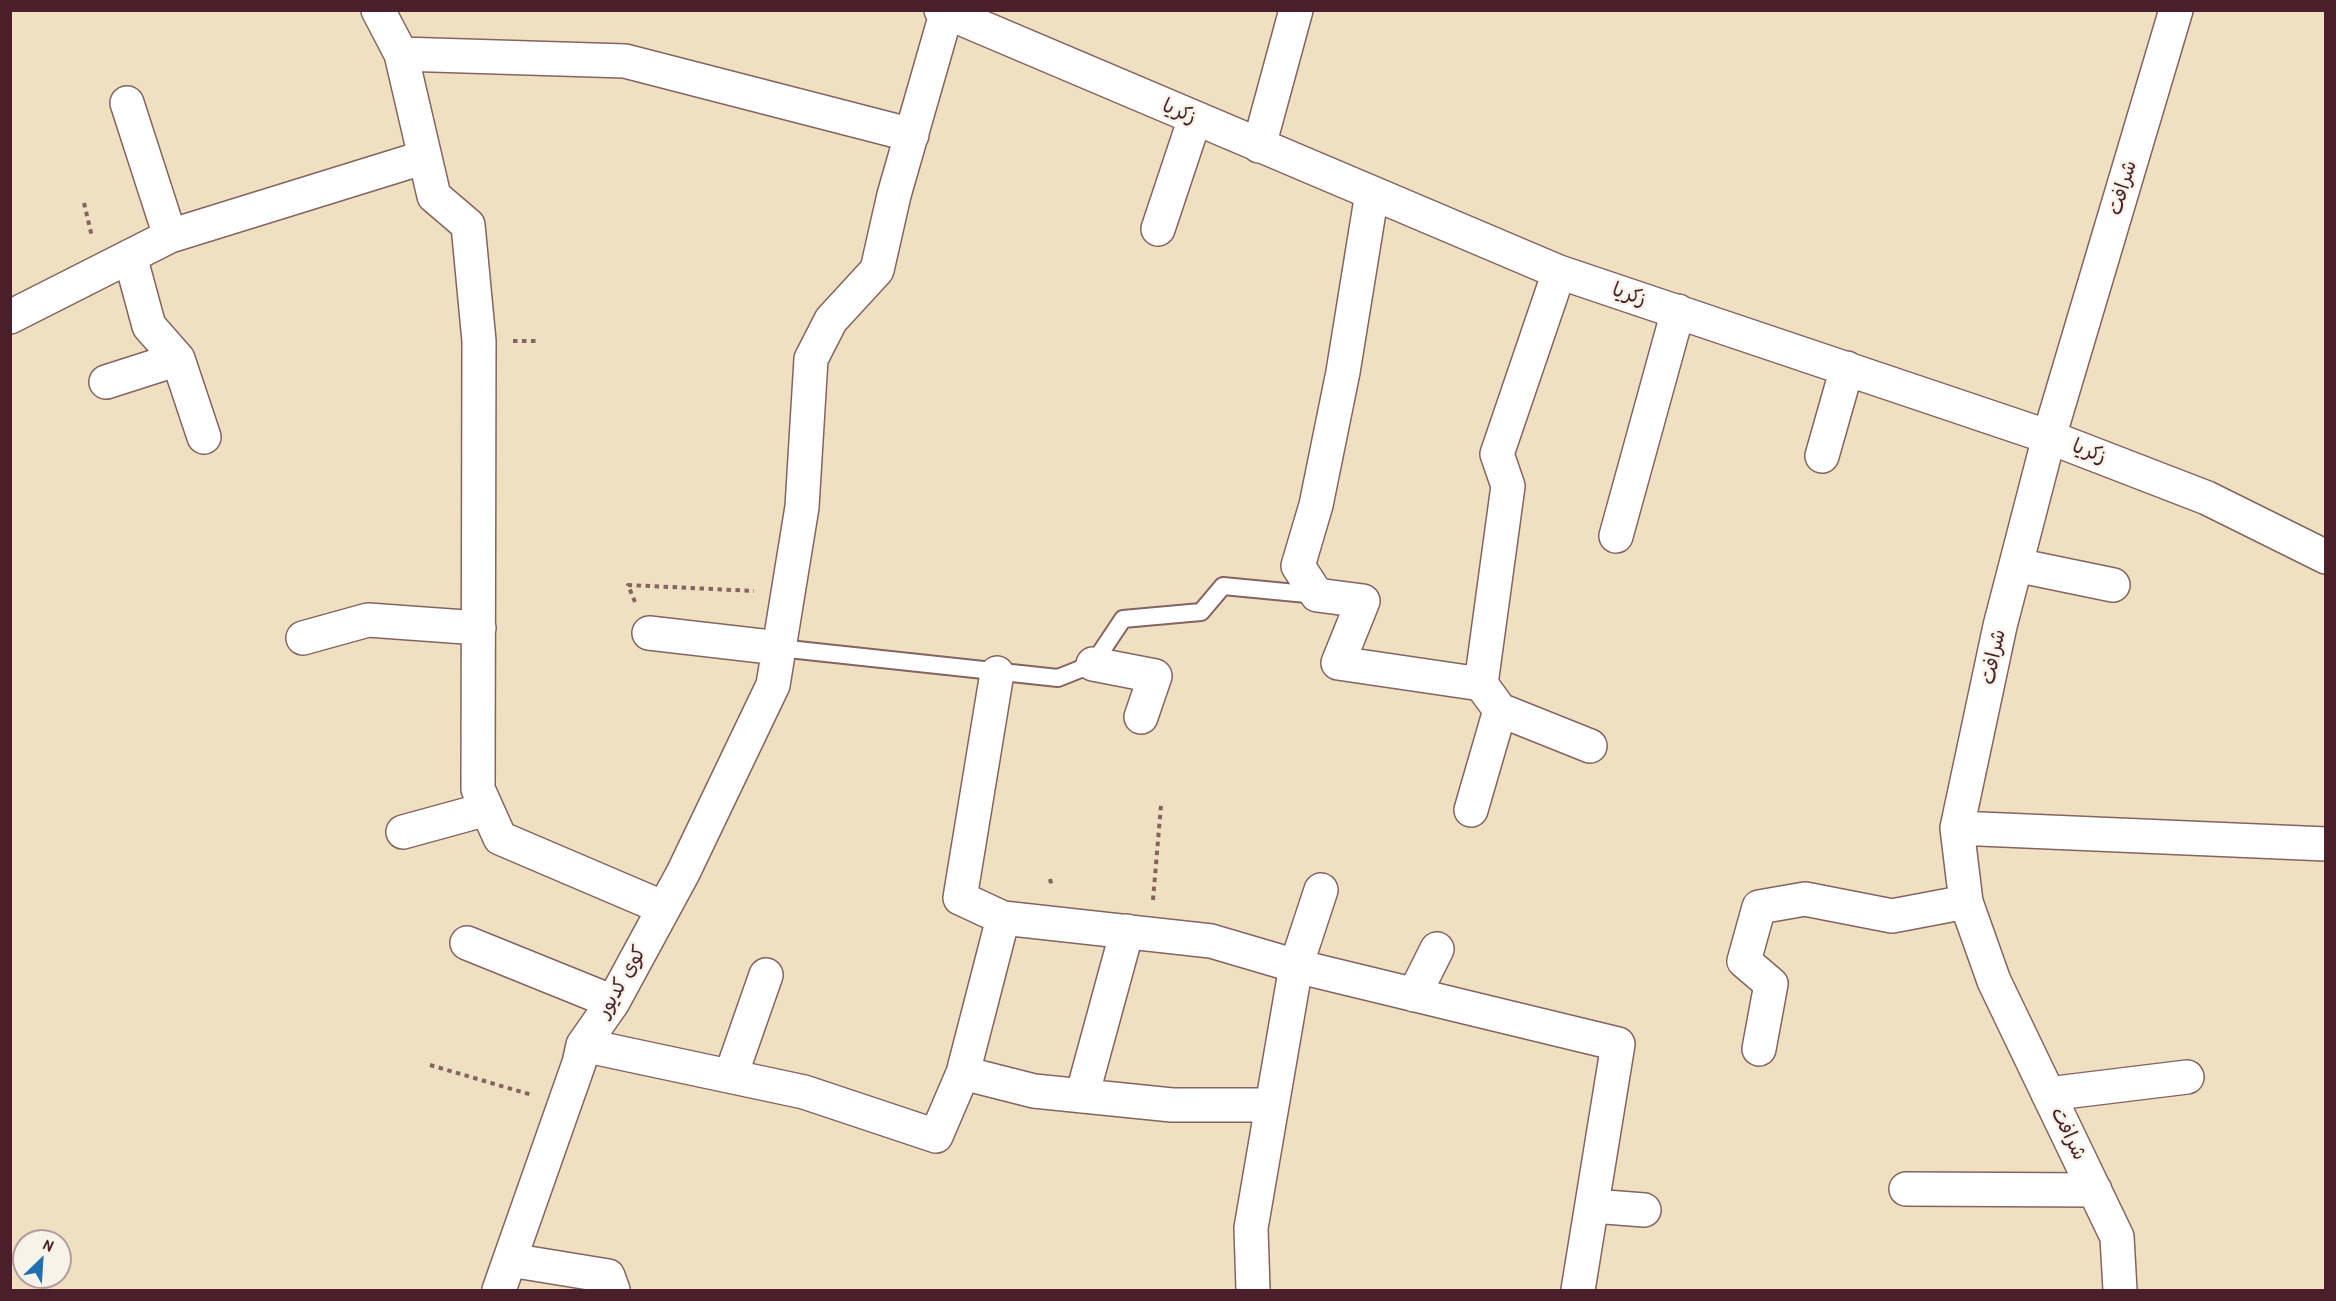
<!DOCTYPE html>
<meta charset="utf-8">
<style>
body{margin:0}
#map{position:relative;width:2336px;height:1301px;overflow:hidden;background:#f0e0c2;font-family:"Patrick Hand",sans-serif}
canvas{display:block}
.frame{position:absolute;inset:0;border:12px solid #4a1f2b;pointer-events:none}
.north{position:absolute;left:12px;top:1229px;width:60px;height:60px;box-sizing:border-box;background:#f7f3e8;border:2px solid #b29e9c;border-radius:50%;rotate:25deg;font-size:16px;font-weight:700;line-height:24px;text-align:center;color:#4a1f2b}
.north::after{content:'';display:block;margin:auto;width:21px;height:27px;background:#1f6fb2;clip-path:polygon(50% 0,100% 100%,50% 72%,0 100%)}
</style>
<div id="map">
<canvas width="2336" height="1301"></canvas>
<div class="frame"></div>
<div class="north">N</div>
</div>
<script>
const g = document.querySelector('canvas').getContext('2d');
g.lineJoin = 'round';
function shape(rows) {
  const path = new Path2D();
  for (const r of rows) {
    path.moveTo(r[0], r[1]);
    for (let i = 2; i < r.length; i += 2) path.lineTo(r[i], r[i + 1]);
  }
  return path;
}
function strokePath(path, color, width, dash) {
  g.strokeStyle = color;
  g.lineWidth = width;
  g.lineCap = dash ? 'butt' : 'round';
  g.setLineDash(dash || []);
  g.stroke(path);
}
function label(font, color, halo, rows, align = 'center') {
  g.font = font + ' "Patrick Hand","Playpen Sans Arabic",sans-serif';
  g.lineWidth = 5;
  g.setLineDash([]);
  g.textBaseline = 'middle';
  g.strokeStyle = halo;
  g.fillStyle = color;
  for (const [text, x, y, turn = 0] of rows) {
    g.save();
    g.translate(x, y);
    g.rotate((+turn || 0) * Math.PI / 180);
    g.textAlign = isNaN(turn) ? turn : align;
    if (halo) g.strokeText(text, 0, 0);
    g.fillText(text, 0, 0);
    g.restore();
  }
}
const path = shape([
 [84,203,92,237],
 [513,341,540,341],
 [635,602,628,585,754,591],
 [1050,879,1052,887],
 [1153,900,1161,805],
 [430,1065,532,1095]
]);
const lane = shape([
 [779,648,1058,678,1093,664,1123,619,1201,612,1223,586,1317,595]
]);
const street = shape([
 [378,10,401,54,434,196,468,225,479,341,478,789,500,838,664,908],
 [941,10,1559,272,2049,437,2207,498,2326,557],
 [401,54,625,61,912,135],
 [127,103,170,236],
 [1259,146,1296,10],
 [1372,193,1343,372,1316,505,1298,566,1317,595,1363,601,1338,663,1481,684],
 [1158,229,1195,118],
 [130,256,149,326,178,359,204,437],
 [10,317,170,236,425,157],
 [106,382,178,359],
 [1822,456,1847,368],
 [1616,536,1678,311],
 [2016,565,2113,585],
 [649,633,779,648],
 [303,638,368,620,479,628],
 [1093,664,1155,676,1141,717],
 [997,673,960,898,1003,918,1211,941,1296,966,1618,1044,1578,1290],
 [1500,710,1590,746],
 [1471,810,1500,710,1481,684,1508,486,1497,454,1559,272],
 [1957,828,2326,844],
 [403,832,487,809],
 [467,943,613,1002],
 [1414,995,1437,949],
 [583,1045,804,1092,936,1136,963,1073,1003,918],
 [1759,1049,1771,984,1744,961,1759,907,1805,899,1892,916,1966,902],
 [963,1073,1034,1091,1172,1105,1272,1105],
 [731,1075,766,975],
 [2048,1094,2187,1077],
 [1082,1096,1127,931],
 [1906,1189,2095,1190],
 [1593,1206,1644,1210],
 [510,1260,608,1276,613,1290],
 [499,1290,579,1063,583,1045,613,1002,683,873,773,685,802,507,811,359,831,320,877,270,894,195,946,14],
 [1253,1290,1251,1228,1296,966,1321,890],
 [2120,1290,2117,1237,1994,981,1966,902,1957,828,2000,626,2049,437,2176,10]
]);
const streetNames = [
 ["زکریا",1179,112,23],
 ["شرافت",2123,188,-73],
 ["زکریا",1629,295,19],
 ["زکریا",2089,452,21],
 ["شرافت",1994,657,-78],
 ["کوی کدیور",622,982,-60],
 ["شرافت",2068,1134,64]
];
strokePath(lane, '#846360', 20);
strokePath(street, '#846360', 36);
strokePath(path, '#846360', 4, [4.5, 4.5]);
strokePath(lane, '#fff', 16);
strokePath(street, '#fff', 33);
label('20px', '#4a1f2b', '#f7f3e8', streetNames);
</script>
